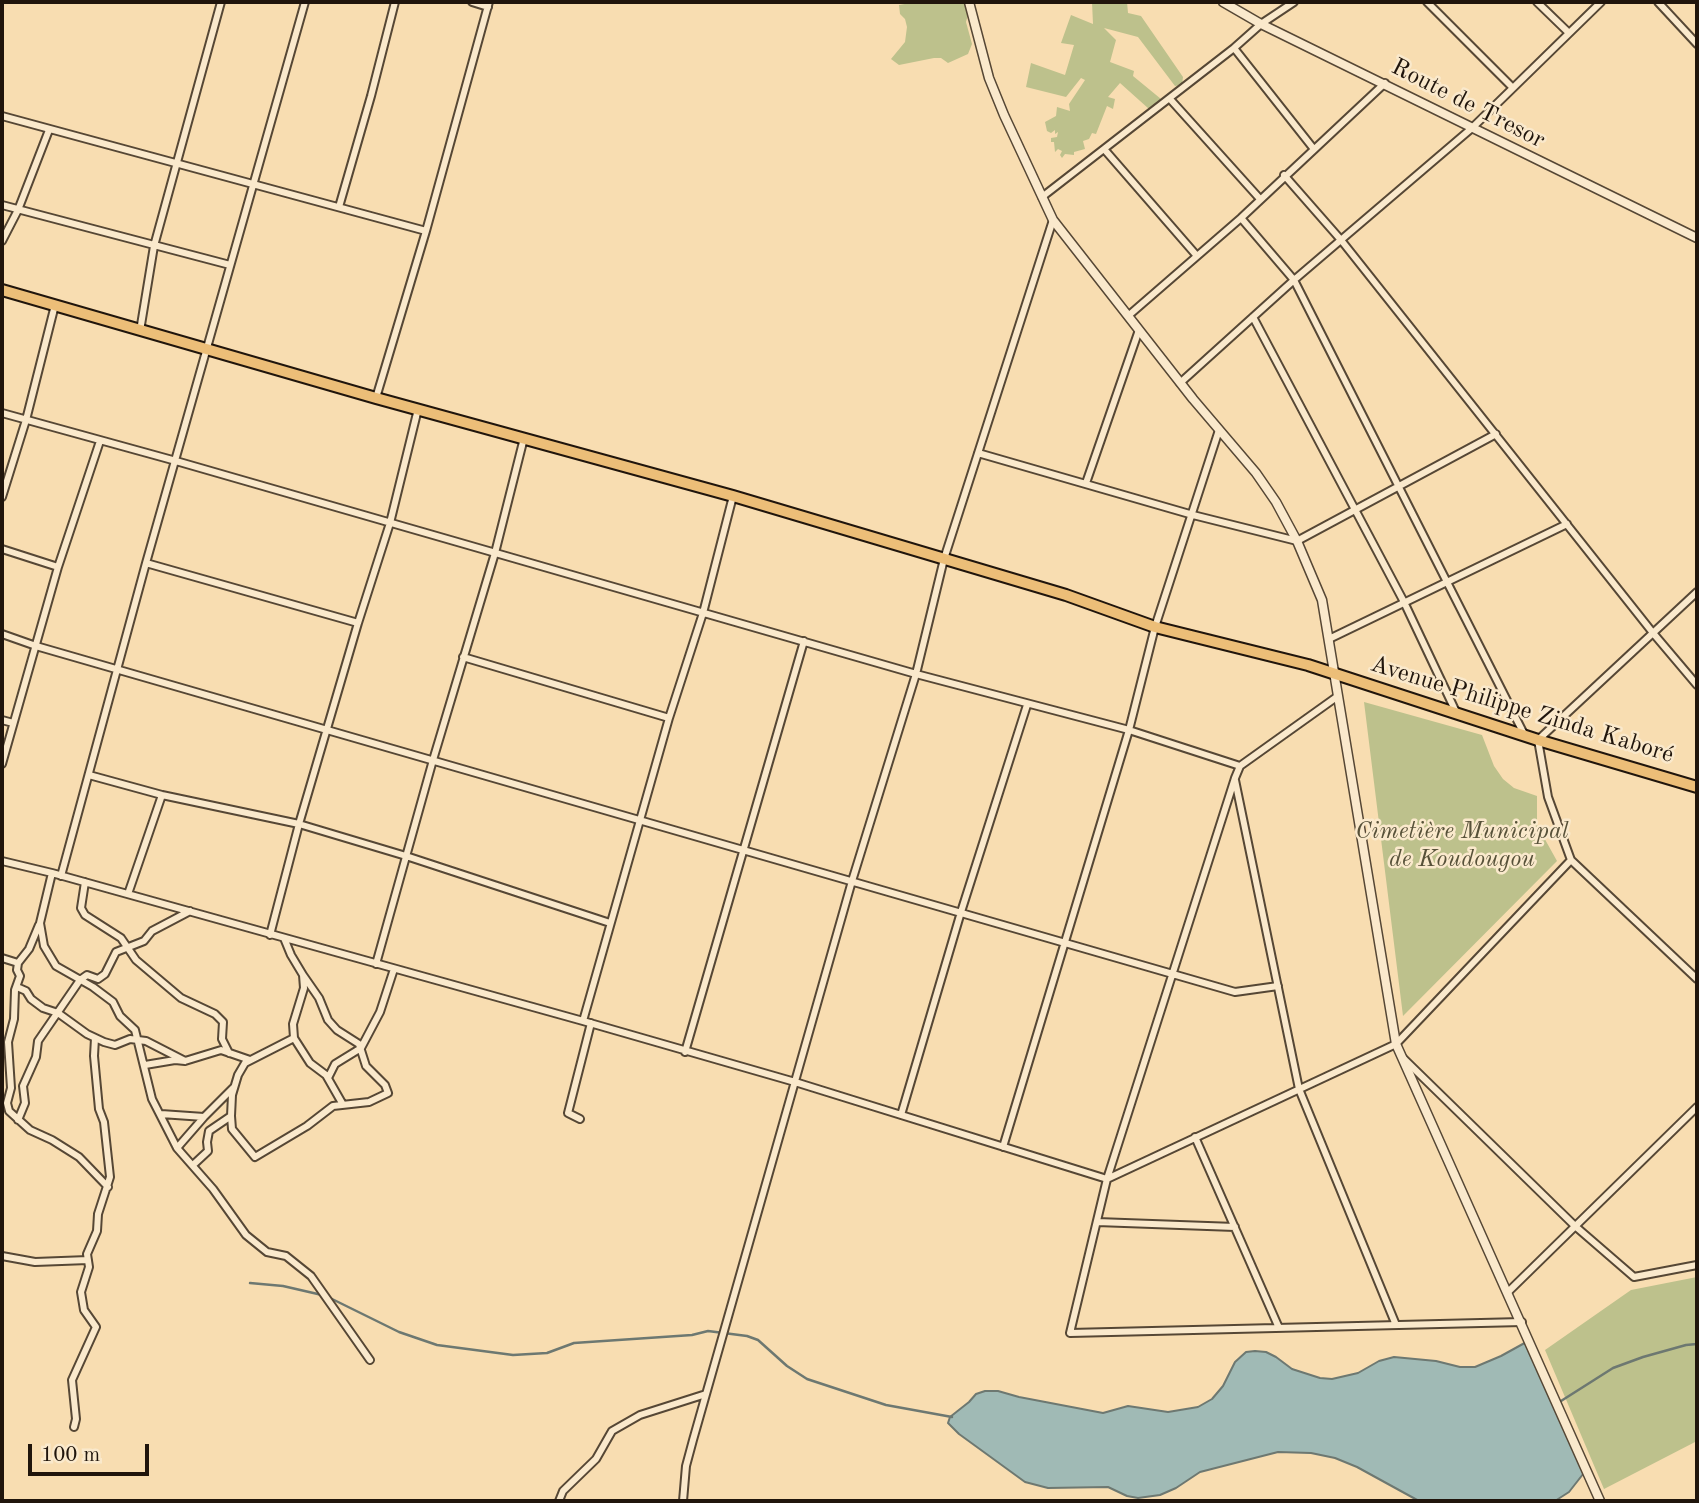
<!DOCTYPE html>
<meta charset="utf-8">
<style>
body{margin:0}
#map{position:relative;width:1699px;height:1503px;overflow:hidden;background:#f8ddb1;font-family:"Old Standard TT",serif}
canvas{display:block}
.frame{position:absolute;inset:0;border:4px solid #20150c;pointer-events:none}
.scale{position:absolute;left:28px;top:1444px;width:121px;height:32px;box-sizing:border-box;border:4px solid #20150c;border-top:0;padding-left:9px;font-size:21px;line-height:24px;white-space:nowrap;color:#20150c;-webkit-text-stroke:5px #fae9cc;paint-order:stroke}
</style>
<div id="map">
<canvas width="1699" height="1503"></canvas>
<div class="frame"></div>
<div class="scale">100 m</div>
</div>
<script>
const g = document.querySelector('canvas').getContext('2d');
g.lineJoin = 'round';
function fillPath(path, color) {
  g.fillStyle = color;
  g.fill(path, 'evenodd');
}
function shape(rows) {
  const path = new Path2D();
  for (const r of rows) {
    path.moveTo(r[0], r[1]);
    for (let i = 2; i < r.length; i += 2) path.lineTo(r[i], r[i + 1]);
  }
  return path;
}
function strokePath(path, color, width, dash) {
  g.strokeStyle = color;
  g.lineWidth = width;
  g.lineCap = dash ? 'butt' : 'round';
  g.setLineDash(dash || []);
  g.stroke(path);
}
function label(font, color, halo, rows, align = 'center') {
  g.font = font + ' "Old Standard TT",serif';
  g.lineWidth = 5;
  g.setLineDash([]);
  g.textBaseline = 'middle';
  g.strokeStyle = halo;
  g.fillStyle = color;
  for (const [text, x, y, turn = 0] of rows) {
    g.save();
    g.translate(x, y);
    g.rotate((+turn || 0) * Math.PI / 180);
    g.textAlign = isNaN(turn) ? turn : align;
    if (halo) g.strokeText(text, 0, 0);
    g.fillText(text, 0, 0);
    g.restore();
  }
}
const green = shape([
 [916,2,966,2,970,7,966,22,972,44,968,54,948,63,941,58,934,58,899,65,891,59,905,42,907,27,905,19,900,14,899,5],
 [1092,2,1127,2,1128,13,1141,16,1183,77,1182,85,1175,86,1138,37,1104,28,1116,40,1110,62,1134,71,1133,76,1161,99,1149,109,1120,83,1108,97,1115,99,1113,109,1107,106,1096,134,1092,133,1089,139,1083,141,1085,149,1074,152,1074,155,1065,154,1062,158,1060,155,1062,151,1058,149,1055,152,1054,142,1051,142,1051,138,1057,137,1058,132,1055,134,1055,130,1051,133,1047,131,1045,122,1056,116,1057,107,1070,111,1069,104,1085,80,1081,78,1066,97,1026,87,1031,63,1065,75,1074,45,1061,43,1071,15,1093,24],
 [1364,702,1482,735,1494,766,1503,779,1514,788,1537,796,1537,825,1557,861,1403,1016],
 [1697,1277,1697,1441,1604,1489,1545,1350,1631,1290]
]);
const water = shape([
 [1530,1340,1587,1469,1569,1492,1555,1501,1419,1501,1357,1467,1335,1458,1311,1453,1278,1452,1200,1472,1176,1488,1160,1495,1138,1498,1127,1496,1108,1487,1048,1488,1025,1482,959,1434,948,1423,950,1417,969,1402,976,1394,985,1391,998,1391,1019,1397,1103,1413,1128,1406,1168,1412,1198,1407,1212,1399,1223,1386,1235,1362,1246,1352,1255,1351,1266,1352,1276,1357,1292,1369,1320,1378,1332,1379,1358,1373,1379,1361,1394,1357,1436,1361,1460,1367,1475,1367,1501,1356,1530,1340]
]);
const stream = shape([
 [250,1283,283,1286,322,1295],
 [328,1297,399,1332,437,1345,513,1355,547,1353,574,1343,692,1335,708,1331,747,1336,758,1340,787,1366,807,1379,886,1405,952,1417],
 [1561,1401,1613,1368,1643,1357,1686,1345,1697,1344]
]);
const minor = shape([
 [472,2,488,7],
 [1427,2,1512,87],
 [1537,2,1569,33],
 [1658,2,1697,44],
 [1234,48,1313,148],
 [1170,99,1260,199],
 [2,116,426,231],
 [1104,149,1197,256],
 [1284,175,1341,240,1653,633,1697,685],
 [1042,197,1234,48,1261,24,1294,2],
 [2,205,230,265],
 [339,207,371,96,395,2],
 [1241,218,1294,280,1524,734],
 [2,241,18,210,49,130],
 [1128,316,1241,218,1385,83],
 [1253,317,1404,602,1456,712],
 [140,331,154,246,221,2],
 [1180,383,1294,280,1472,128,1601,2],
 [376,398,426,231,489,2],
 [2,413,176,461,916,674,1129,730,1240,766],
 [978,453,1193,515,1297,541,1496,434],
 [1086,483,1139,330],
 [2,497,26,420,55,305],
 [2,549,58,567],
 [146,563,358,623],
 [1697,592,1538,740,1548,797,1571,860,1697,979],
 [2,634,36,646,1235,992,1278,986],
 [1329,639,1567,524],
 [463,657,669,718],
 [1338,696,1240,766,1235,778,1107,1179,1070,1333,1522,1322],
 [2,720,13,723],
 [2,764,58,567,100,441],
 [89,775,162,795,299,824,406,856,610,923],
 [1235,780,1299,1089,1396,1325],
 [2,861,52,873,583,1021,795,1082,1107,1179,1396,1044,1571,860],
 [52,873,40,923,44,946,56,966,93,987,113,1002,120,1016,135,1030,152,1099,177,1148,213,1189,246,1235,267,1252,286,1256,311,1276,370,1360],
 [61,876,146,563,305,2],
 [85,882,81,908,85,915,121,938,136,960,181,998,215,1014,223,1022,222,1039,229,1053],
 [128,894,162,795],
 [39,925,29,949,18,963,17,970,20,976,15,990,14,1019,8,1042,11,1088,7,1103,9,1111,30,1130,52,1140,79,1157,108,1187],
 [270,935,299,824,358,623,390,523,418,409],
 [284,938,291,955,303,975,304,988,293,1024,294,1038,310,1063,326,1075,342,1103],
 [2,958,18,963],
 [376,964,433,760,495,553,524,438],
 [17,987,26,991,31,999,43,1008,58,1013,87,1034,104,1042,115,1045,130,1039,146,1041,185,1061],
 [583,1021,669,718,703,613,733,496],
 [685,1052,804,641],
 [1403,1058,1575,1226,1634,1277,1697,1265],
 [145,1065,175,1060,185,1061,221,1050,250,1060],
 [328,1078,335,1064,361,1048,380,1012,394,969],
 [161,1114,204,1117,233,1088],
 [901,1115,961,912,1027,705],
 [231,1116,232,1129,255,1157,307,1126,333,1106,369,1102,388,1093,385,1085,366,1066,359,1044,337,1030,328,1020,319,998,303,975],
 [580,1119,568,1113,591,1023],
 [18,1120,25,1103,23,1086,36,1057,38,1041,80,980,87,975,98,979,105,974,116,952,144,941,152,931,190,911],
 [1195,1137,1279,1328],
 [1003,1147,1129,730,1155,627,1219,430],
 [177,1148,204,1117],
 [193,1165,208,1151,207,1142,209,1131,231,1116,232,1095,238,1075,245,1063,294,1038],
 [1097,1222,1235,1227],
 [2,1256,35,1262,88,1260],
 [1508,1292,1697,1107],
 [74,1427,76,1419,72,1380,96,1327,84,1310,81,1292,89,1267,87,1254,97,1231,98,1214,110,1177,104,1122,99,1109,94,1056,95,1038],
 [559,1501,563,1491,596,1459,612,1431,640,1415,706,1394],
 [683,1501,686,1466,693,1440,852,881,916,674,944,559,1053,220]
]);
const tertiary = shape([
 [969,2,989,78,1004,115,1053,220,1193,399,1256,473,1276,502,1297,541,1322,600,1396,1044,1600,1501],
 [1223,2,1261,24,1697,238]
]);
const primary = shape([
 [2,290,376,398,733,496,1066,595,1155,627,1308,665,1538,740,1697,787]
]);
const streetNames = [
 ["Route de Tresor",1468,104,27],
 ["Avenue Philippe Zinda Kaboré",1522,710,17]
];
const parkNames = [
 ["Cimetière Municipal",1462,832],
 ["de Koudougou",1462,860]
];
fillPath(green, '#bdc18c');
fillPath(water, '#a0bab5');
strokePath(water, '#6d7871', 2);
strokePath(stream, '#6d7871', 2.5);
strokePath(minor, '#564735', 10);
strokePath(tertiary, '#564735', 11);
strokePath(primary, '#20150c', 14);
strokePath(minor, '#fae9cc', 6);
strokePath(tertiary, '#fae9cc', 8);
strokePath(primary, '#ecbe78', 10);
label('24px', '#20150c', '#fae9cc', streetNames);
label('italic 24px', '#575139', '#fae9cc', parkNames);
</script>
